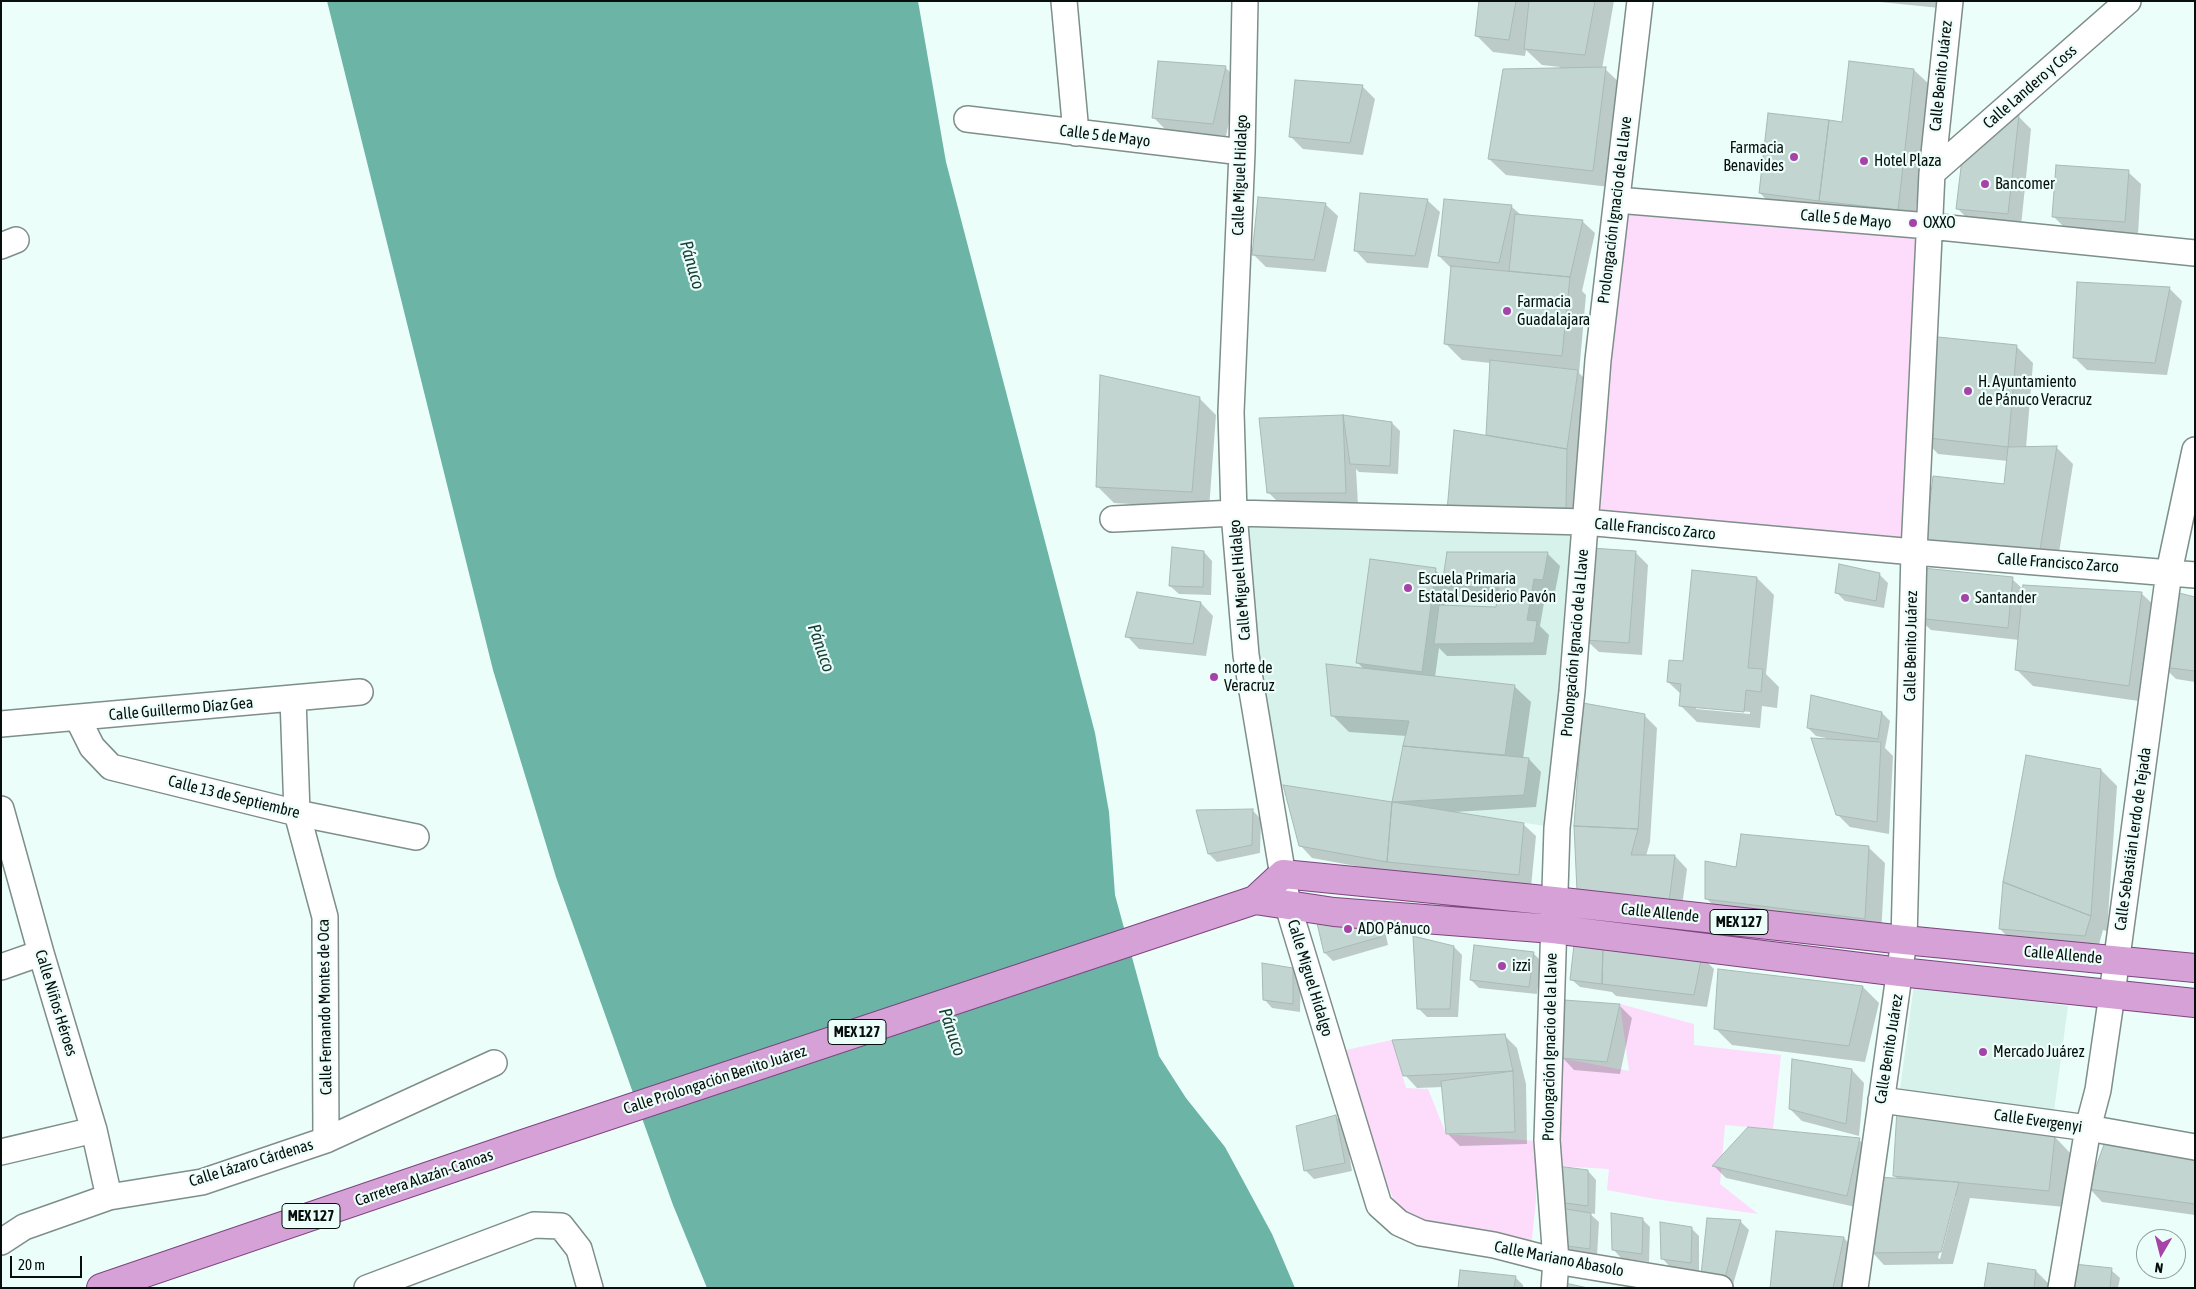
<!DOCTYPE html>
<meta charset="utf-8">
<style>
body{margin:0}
#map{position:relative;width:2196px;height:1289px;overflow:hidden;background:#ecfef9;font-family:"Asap Condensed",sans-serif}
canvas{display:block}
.frame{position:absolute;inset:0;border:2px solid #080e0c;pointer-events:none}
.north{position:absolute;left:2136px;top:1229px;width:50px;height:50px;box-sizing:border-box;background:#ecfef9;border:1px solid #919e9a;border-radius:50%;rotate:188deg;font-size:14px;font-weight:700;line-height:20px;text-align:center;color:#080e0c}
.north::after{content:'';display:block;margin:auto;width:18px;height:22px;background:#a643a9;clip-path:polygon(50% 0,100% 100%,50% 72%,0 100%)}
.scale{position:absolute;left:10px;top:1256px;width:72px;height:22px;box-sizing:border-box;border:2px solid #080e0c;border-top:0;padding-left:6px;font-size:15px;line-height:18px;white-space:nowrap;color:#080e0c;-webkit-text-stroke:4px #ecfef9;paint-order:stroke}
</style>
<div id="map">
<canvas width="2196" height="1289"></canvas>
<div class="frame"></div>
<div class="north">N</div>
<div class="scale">20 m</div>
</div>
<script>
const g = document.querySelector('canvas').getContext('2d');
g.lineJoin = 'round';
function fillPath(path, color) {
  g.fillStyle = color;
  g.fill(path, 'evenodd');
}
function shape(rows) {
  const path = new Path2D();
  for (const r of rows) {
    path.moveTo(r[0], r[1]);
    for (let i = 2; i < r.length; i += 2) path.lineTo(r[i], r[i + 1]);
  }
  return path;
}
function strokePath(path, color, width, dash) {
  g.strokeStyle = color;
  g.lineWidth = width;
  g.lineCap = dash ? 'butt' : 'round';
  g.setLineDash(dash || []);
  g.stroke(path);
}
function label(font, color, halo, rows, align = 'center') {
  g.font = font + ' "Asap Condensed",sans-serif';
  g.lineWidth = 4.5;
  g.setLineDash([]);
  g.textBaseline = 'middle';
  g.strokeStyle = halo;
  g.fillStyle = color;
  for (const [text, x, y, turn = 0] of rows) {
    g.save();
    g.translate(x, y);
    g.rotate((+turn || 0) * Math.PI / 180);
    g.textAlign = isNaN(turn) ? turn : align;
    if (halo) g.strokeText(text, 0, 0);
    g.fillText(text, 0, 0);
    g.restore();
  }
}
const built = shape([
 [1230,513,1585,522,1557,828,1265,782],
 [1914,985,2068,1006,2053,1118,1899,1097]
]);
const green = shape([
 [1617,200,1929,226,1914,552,1585,522],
 [1620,1004,1694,1024,1694,1045,1781,1055,1773,1129,1725,1125,1720,1184,1758,1214,1655,1199,1607,1190,1609,1169,1557,1166,1561,1058,1629,1071],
 [1392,1040,1406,1088,1428,1089,1446,1134,1536,1141,1536,1200,1531,1249,1401,1216,1364,1132,1346,1050]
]);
const water = shape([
 [327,1,918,1,946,162,1095,733,1109,812,1115,895,1159,1056,1186,1098,1225,1147,1272,1234,1295,1288,707,1288,673,1205,556,877,493,670]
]);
const shadow = shape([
 [1480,1,1614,1,1602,69,1605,69,1622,85,1610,187,1506,175,1489,159,1560,67,1542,65,1526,50,1525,56,1493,52,1476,35],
 [1870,1,1941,1,1940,8],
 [1225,67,1238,80,1226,136,1166,130,1153,117],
 [1914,70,1931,86,1914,226,1772,206,1760,193,1843,123],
 [1362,86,1375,99,1363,155,1303,149,1290,136],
 [2019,117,2031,129,2021,226,1970,221,1958,209],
 [2128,172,2141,184,2138,234,2066,229,2054,217],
 [1427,200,1440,212,1428,268,1367,263,1355,250],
 [1325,204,1338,216,1326,272,1266,267,1253,254],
 [1511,206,1522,216,1582,221,1595,233,1582,291,1586,295,1579,373,1590,384,1582,526,1487,437,1491,363,1462,360,1445,343,1452,269,1439,256],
 [2169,288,2182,301,2167,375,2087,370,2074,357],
 [2016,346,2033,363,2026,448,2056,447,2073,464,2056,572,1943,559,2005,486,2008,461,1938,454,1922,437],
 [1199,398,1216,415,1209,509,1114,503,1097,486],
 [1343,416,1392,423,1400,431,1398,474,1359,472,1356,469,1358,505,1281,505,1268,492],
 [1204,552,1212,561,1211,595,1179,594,1170,586],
 [1635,552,1648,565,1642,655,1599,652,1586,640],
 [1547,553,1560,566,1555,592,1546,591,1540,626,1549,635,1546,655,1447,656,1439,648,1435,677,1514,686,1531,702,1523,759,1529,759,1541,772,1536,807,1454,812,1523,824,1536,836,1531,887,1400,874,1312,858,1300,845,1393,803,1407,736,1349,732,1332,715,1364,669,1357,662,1435,570,1444,578],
 [1447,589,1456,597,1499,599,1498,608,1445,607],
 [1693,572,1757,578,1774,595,1766,674,1779,687,1777,708,1762,706,1760,728,1697,722,1680,705,1681,694,1668,682,1684,662],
 [1696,706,1750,712,1750,714,1696,709],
 [1879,574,1888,583,1884,608,1845,601,1836,592],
 [2012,579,2024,590,2141,593,2158,609,2146,702,2033,686,2016,669,2019,640,1931,630,1918,618],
 [2195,599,2195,682,2176,679,2163,666],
 [1201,603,1213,616,1206,656,1139,649,1127,636],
 [1882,713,1890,721,1885,748,1893,756,1889,834,1850,827,1837,814,1826,738,1816,736,1808,728],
 [1644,715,1657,728,1650,842,1646,856,1675,856,1687,869,1681,914,1591,903],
 [2101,770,2117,786,2107,931,2103,930,2098,948,2012,941,2000,929],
 [1252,810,1261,819,1260,853,1217,862,1209,854],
 [1868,847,1885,863,1881,935,1723,915,1707,899,1737,869],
 [1317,920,1377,923,1385,931,1388,945,1333,961,1325,953],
 [1454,947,1462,955,1458,1017,1427,1017,1419,1009],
 [1533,953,1541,961,1537,994,1479,988,1471,980],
 [1701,956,1714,969,1707,1007,1616,996,1612,992,1580,987,1571,979],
 [1293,969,1301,977,1300,1012,1272,1008,1264,999],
 [1863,987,1879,1003,1865,1062,1732,1045,1715,1028],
 [1620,1006,1632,1018,1620,1074,1574,1070,1562,1057],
 [1504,1035,1517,1048,1526,1084,1527,1144,1460,1146,1447,1133,1443,1087,1417,1088,1405,1075],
 [1852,1070,1864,1083,1859,1136,1802,1121,1790,1109],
 [1335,1116,1344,1124,1352,1171,1314,1179,1305,1170],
 [2055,1137,2071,1154,2065,1207,1970,1198,1953,1264,1884,1265,1872,1252,1898,1180,1894,1175],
 [1954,1196,1956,1196,1940,1259,1938,1258],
 [1859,1140,1872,1152,1860,1208,1726,1178,1714,1166],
 [2195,1152,2195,1215,2102,1202,2090,1189],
 [1588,1171,1596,1180,1595,1214,1589,1213,1599,1222,1597,1256,1570,1252,1561,1244,1568,1211,1559,1201],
 [1642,1219,1650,1227,1649,1262,1621,1258,1613,1249],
 [1708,1219,1741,1222,1749,1230,1732,1288,1711,1282],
 [1691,1228,1699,1236,1699,1271,1670,1267,1662,1258],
 [1844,1238,1856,1251,1848,1288,1772,1288],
 [2111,1270,2120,1278,2118,1288,2072,1288],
 [2036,1271,2048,1283,2048,1288,1985,1288],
 [1515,1277,1523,1285,1523,1288,1460,1288]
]);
const building = shape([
 [1479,1,1516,1,1509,40,1475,36,1479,1],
 [1529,1,1595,1,1585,55,1524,49,1529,1],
 [1158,61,1226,66,1213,124,1152,118,1158,61],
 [1849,61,1914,69,1898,210,1819,201,1829,120,1842,122,1849,61],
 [1606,67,1593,171,1488,159,1503,69,1606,67],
 [1295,80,1363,85,1350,143,1289,137,1295,80],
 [1768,113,1829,120,1819,201,1759,193,1768,113],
 [2019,115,2008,214,1956,209,1962,159,2019,115],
 [2056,165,2129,170,2125,222,2052,217,2056,165],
 [1360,193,1428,199,1415,256,1354,251,1360,193],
 [1258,197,1326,203,1314,260,1252,255,1258,197],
 [1444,199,1512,205,1499,263,1438,256,1444,199],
 [1515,214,1583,220,1570,277,1509,271,1515,214],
 [1451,266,1570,277,1562,356,1444,344,1451,266],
 [2077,282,2170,287,2155,363,2073,358,2077,282],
 [1928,336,2017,345,2008,447,1920,437,1928,336],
 [1490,360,1578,370,1567,449,1486,435,1490,360],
 [1100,375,1200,397,1192,492,1096,487,1100,375],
 [1343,415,1392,422,1390,466,1350,464,1343,415],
 [1343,415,1346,493,1267,493,1259,418,1343,415],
 [1454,430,1567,449,1566,510,1447,511,1454,430],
 [2057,446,2039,556,1925,543,1933,476,2004,484,2008,447,2057,446],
 [1172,547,1204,551,1203,587,1169,586,1172,547],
 [1591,548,1636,551,1629,643,1585,640,1591,548],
 [1447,552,1548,552,1543,580,1534,579,1527,620,1537,621,1534,643,1434,644,1439,605,1496,607,1499,588,1442,585,1447,552],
 [1370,559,1436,568,1422,672,1356,663,1370,559],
 [1839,564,1880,573,1876,601,1835,593,1839,564],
 [1922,568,2013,577,2008,628,1917,618,1922,568],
 [1692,570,1757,577,1748,668,1763,669,1761,692,1746,690,1744,712,1679,706,1681,684,1667,682,1669,660,1683,661,1692,570],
 [2023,585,2142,592,2129,686,2015,670,2023,585],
 [1137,592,1201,602,1193,644,1125,637,1137,592],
 [2179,593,2195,597,2195,671,2162,667,2179,593],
 [1326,664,1515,685,1505,755,1403,746,1409,721,1331,716,1326,664],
 [1811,695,1882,712,1878,739,1807,728,1811,695],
 [1583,703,1645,714,1638,829,1574,826,1583,703],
 [1811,738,1881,742,1877,822,1836,815,1811,738],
 [1403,746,1529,758,1524,795,1392,802,1403,746],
 [2026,755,2101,769,2091,916,2003,882,2026,755],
 [1283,785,1392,802,1387,862,1299,846,1283,785],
 [1392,802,1524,823,1519,875,1387,862,1392,802],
 [1253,809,1252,845,1208,854,1196,810,1253,809],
 [1574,826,1638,829,1631,855,1675,855,1669,902,1577,891,1574,826],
 [1741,834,1869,846,1865,919,1705,899,1705,861,1736,867,1741,834],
 [2003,882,2091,916,2085,936,1999,929,2003,882],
 [1316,919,1377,922,1380,937,1324,953,1316,919],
 [1413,936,1454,946,1450,1009,1417,1009,1413,936],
 [1474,945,1534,952,1529,987,1470,980,1474,945],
 [1574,945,1603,946,1602,984,1570,980,1574,945],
 [1603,946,1702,955,1694,995,1602,984,1603,946],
 [1262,963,1293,968,1293,1004,1263,1000,1262,963],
 [1718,969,1863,986,1849,1046,1714,1029,1718,969],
 [1564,1000,1620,1004,1607,1062,1561,1058,1564,1000],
 [1505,1034,1513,1071,1403,1076,1392,1040,1505,1034],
 [1792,1059,1852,1069,1846,1124,1789,1109,1792,1059],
 [1513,1071,1515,1132,1446,1134,1441,1081,1513,1071],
 [1897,1110,2055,1136,2049,1191,1893,1176,1897,1110],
 [1336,1115,1345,1163,1304,1171,1296,1126,1336,1115],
 [1748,1127,1860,1138,1847,1196,1712,1166,1748,1127],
 [2106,1139,2195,1151,2195,1204,2088,1189,2106,1139],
 [1557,1166,1588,1170,1588,1206,1558,1202,1557,1166],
 [1877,1177,1959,1182,1941,1252,1870,1253,1877,1177],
 [1559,1208,1591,1213,1590,1249,1560,1245,1559,1208],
 [1611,1213,1643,1218,1642,1254,1612,1250,1611,1213],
 [1707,1218,1741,1220,1724,1281,1701,1275,1707,1218],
 [1660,1222,1692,1227,1691,1263,1661,1259,1660,1222],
 [1776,1231,1844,1237,1833,1288,1770,1288,1776,1231],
 [1988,1263,2036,1270,2034,1288,1984,1288,1988,1263],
 [2074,1264,2112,1268,2110,1288,2071,1288,2074,1264],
 [1460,1270,1516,1276,1514,1288,1458,1288,1460,1270],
 [1565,1283,1588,1288,1565,1288,1565,1283]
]);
const minor = shape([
 [1064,1,1076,133],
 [1245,1,1242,152,1231,412,1234,513,1246,655,1288,906,1379,1205,1399,1223,1421,1233,1494,1245,1556,1261,1720,1288],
 [967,119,1242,152],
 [1932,173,2128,1],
 [1617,200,1929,226,2195,253],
 [1,246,16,240],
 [1113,519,1234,513,1585,522,1914,552,2195,575],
 [293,698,297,813,325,917,326,1140],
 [78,719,92,747,111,767,297,813,416,837],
 [1,724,360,692],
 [1,809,41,953,94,1130,109,1197],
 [1,967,41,953],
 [1881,1100,2088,1128,2195,1147],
 [1,1152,94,1130],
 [1,1242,24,1227,109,1197,202,1182,326,1140,494,1063],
 [367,1288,534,1225,561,1226,579,1249,590,1288],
 [1554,1288,1556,1261,1547,1140,1557,828,1572,691,1598,360,1640,1],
 [1855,1288,1904,940,1914,552,1932,173,1950,1],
 [2061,1288,2088,1128,2098,1090,2112,994,2169,572,2195,450]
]);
const major = shape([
 [1255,900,1334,912,1553,929,1900,972,2195,1003],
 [101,1288,520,1145,1255,900,1283,874,1554,901,1904,940,2195,968]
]);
const markers = [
 [1794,157,5,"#a643a9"],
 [1864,161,5,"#a643a9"],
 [1985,184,5,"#a643a9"],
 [1913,223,5,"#a643a9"],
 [1507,311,5,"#a643a9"],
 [1968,391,5,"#a643a9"],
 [1408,588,5,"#a643a9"],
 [1965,598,5,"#a643a9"],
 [1214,677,5,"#a643a9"],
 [1348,929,5,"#a643a9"],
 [1502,966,5,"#a643a9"],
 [1983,1052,5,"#a643a9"]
];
const shields = [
 [1739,922,58],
 [857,1032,58],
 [311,1216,58]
];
const shieldNames = [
 ["MEX 127",1739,922],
 ["MEX 127",857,1032],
 ["MEX 127",311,1216]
];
const streetNames = [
 ["Calle Benito Juárez",1941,76,-84],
 ["Calle Landero y Coss",2030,87,-41],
 ["Calle 5 de Mayo",1105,136,7],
 ["Calle Miguel Hidalgo",1240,175,-88],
 ["Prolongación Ignacio de la Llave",1615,210,-83],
 ["Calle 5 de Mayo",1846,219,5],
 ["Calle Francisco Zarco",1655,529,5],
 ["Calle Francisco Zarco",2058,563,4],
 ["Calle Miguel Hidalgo",1240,580,-95],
 ["Prolongación Ignacio de la Llave",1575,643,-85],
 ["Calle Benito Juárez",1911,646,-89],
 ["Calle Guillermo Díaz Gea",181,709,-5],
 ["Calle 13 de Septiembre",234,797,14],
 ["Calle Sebastián Lerdo de Tejada",2133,839,-82],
 ["Calle Allende",1660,913,6],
 ["Calle Allende",2063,955,5],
 ["Calle Miguel Hidalgo",1310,978,73],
 ["Calle Niños Héroes",56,1003,73],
 ["Calle Fernando Montes de Oca",325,1007,-91],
 ["Prolongación Ignacio de la Llave",1550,1047,-89],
 ["Calle Benito Juárez",1889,1049,-81],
 ["Calle Prolongación Benito Juárez",715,1080,-18],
 ["Calle Evergenyi",2038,1121,8],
 ["Calle Lázaro Cárdenas",251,1163,-17],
 ["Carretera Alazán-Canoas",424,1178,-19],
 ["Calle Mariano Abasolo",1559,1259,11]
];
const poiNames = [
 ["Farmacia",1784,148,"right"],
 ["Benavides",1784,166,"right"],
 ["Hotel Plaza",1874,161],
 ["Bancomer",1995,184],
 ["OXXO",1923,223],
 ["Farmacia",1517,302],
 ["Guadalajara",1517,320],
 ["H. Ayuntamiento",1978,382],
 ["de Pánuco Veracruz",1978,400],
 ["Escuela Primaria",1418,579],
 ["Estatal Desiderio Pavón",1418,597],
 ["Santander",1975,598],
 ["norte de",1224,668],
 ["Veracruz",1224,686],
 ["ADO Pánuco",1358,929],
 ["izzi",1512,966],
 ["Mercado Juárez",1993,1052]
];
const waterNames = [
 ["Pánuco",692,265,74],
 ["Pánuco",821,648,71],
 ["Pánuco",952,1032,71]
];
fillPath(built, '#d7f1eb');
fillPath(green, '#fcdbfb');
fillPath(water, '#6bb4a6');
fillPath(shadow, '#0003');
fillPath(building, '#c3d5d1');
strokePath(building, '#a9bab6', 1);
strokePath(minor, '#7e8e8a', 28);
strokePath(major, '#7c457e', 30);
strokePath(minor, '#fff', 25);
strokePath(major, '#d6a1d7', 28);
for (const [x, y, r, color] of markers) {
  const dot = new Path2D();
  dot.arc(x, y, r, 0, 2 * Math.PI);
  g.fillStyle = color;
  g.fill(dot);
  strokePath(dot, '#ecfef9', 2);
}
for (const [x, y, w] of shields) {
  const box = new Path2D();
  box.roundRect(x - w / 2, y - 12.5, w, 25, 4);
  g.fillStyle = '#ecfef9';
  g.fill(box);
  strokePath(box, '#080e0c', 1);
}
label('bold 15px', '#080e0c', null, shieldNames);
label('16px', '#080e0c', '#ecfef9', streetNames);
label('16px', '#080e0c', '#ecfef9', poiNames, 'left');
label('italic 18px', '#1a3d37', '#ecfef9', waterNames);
</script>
